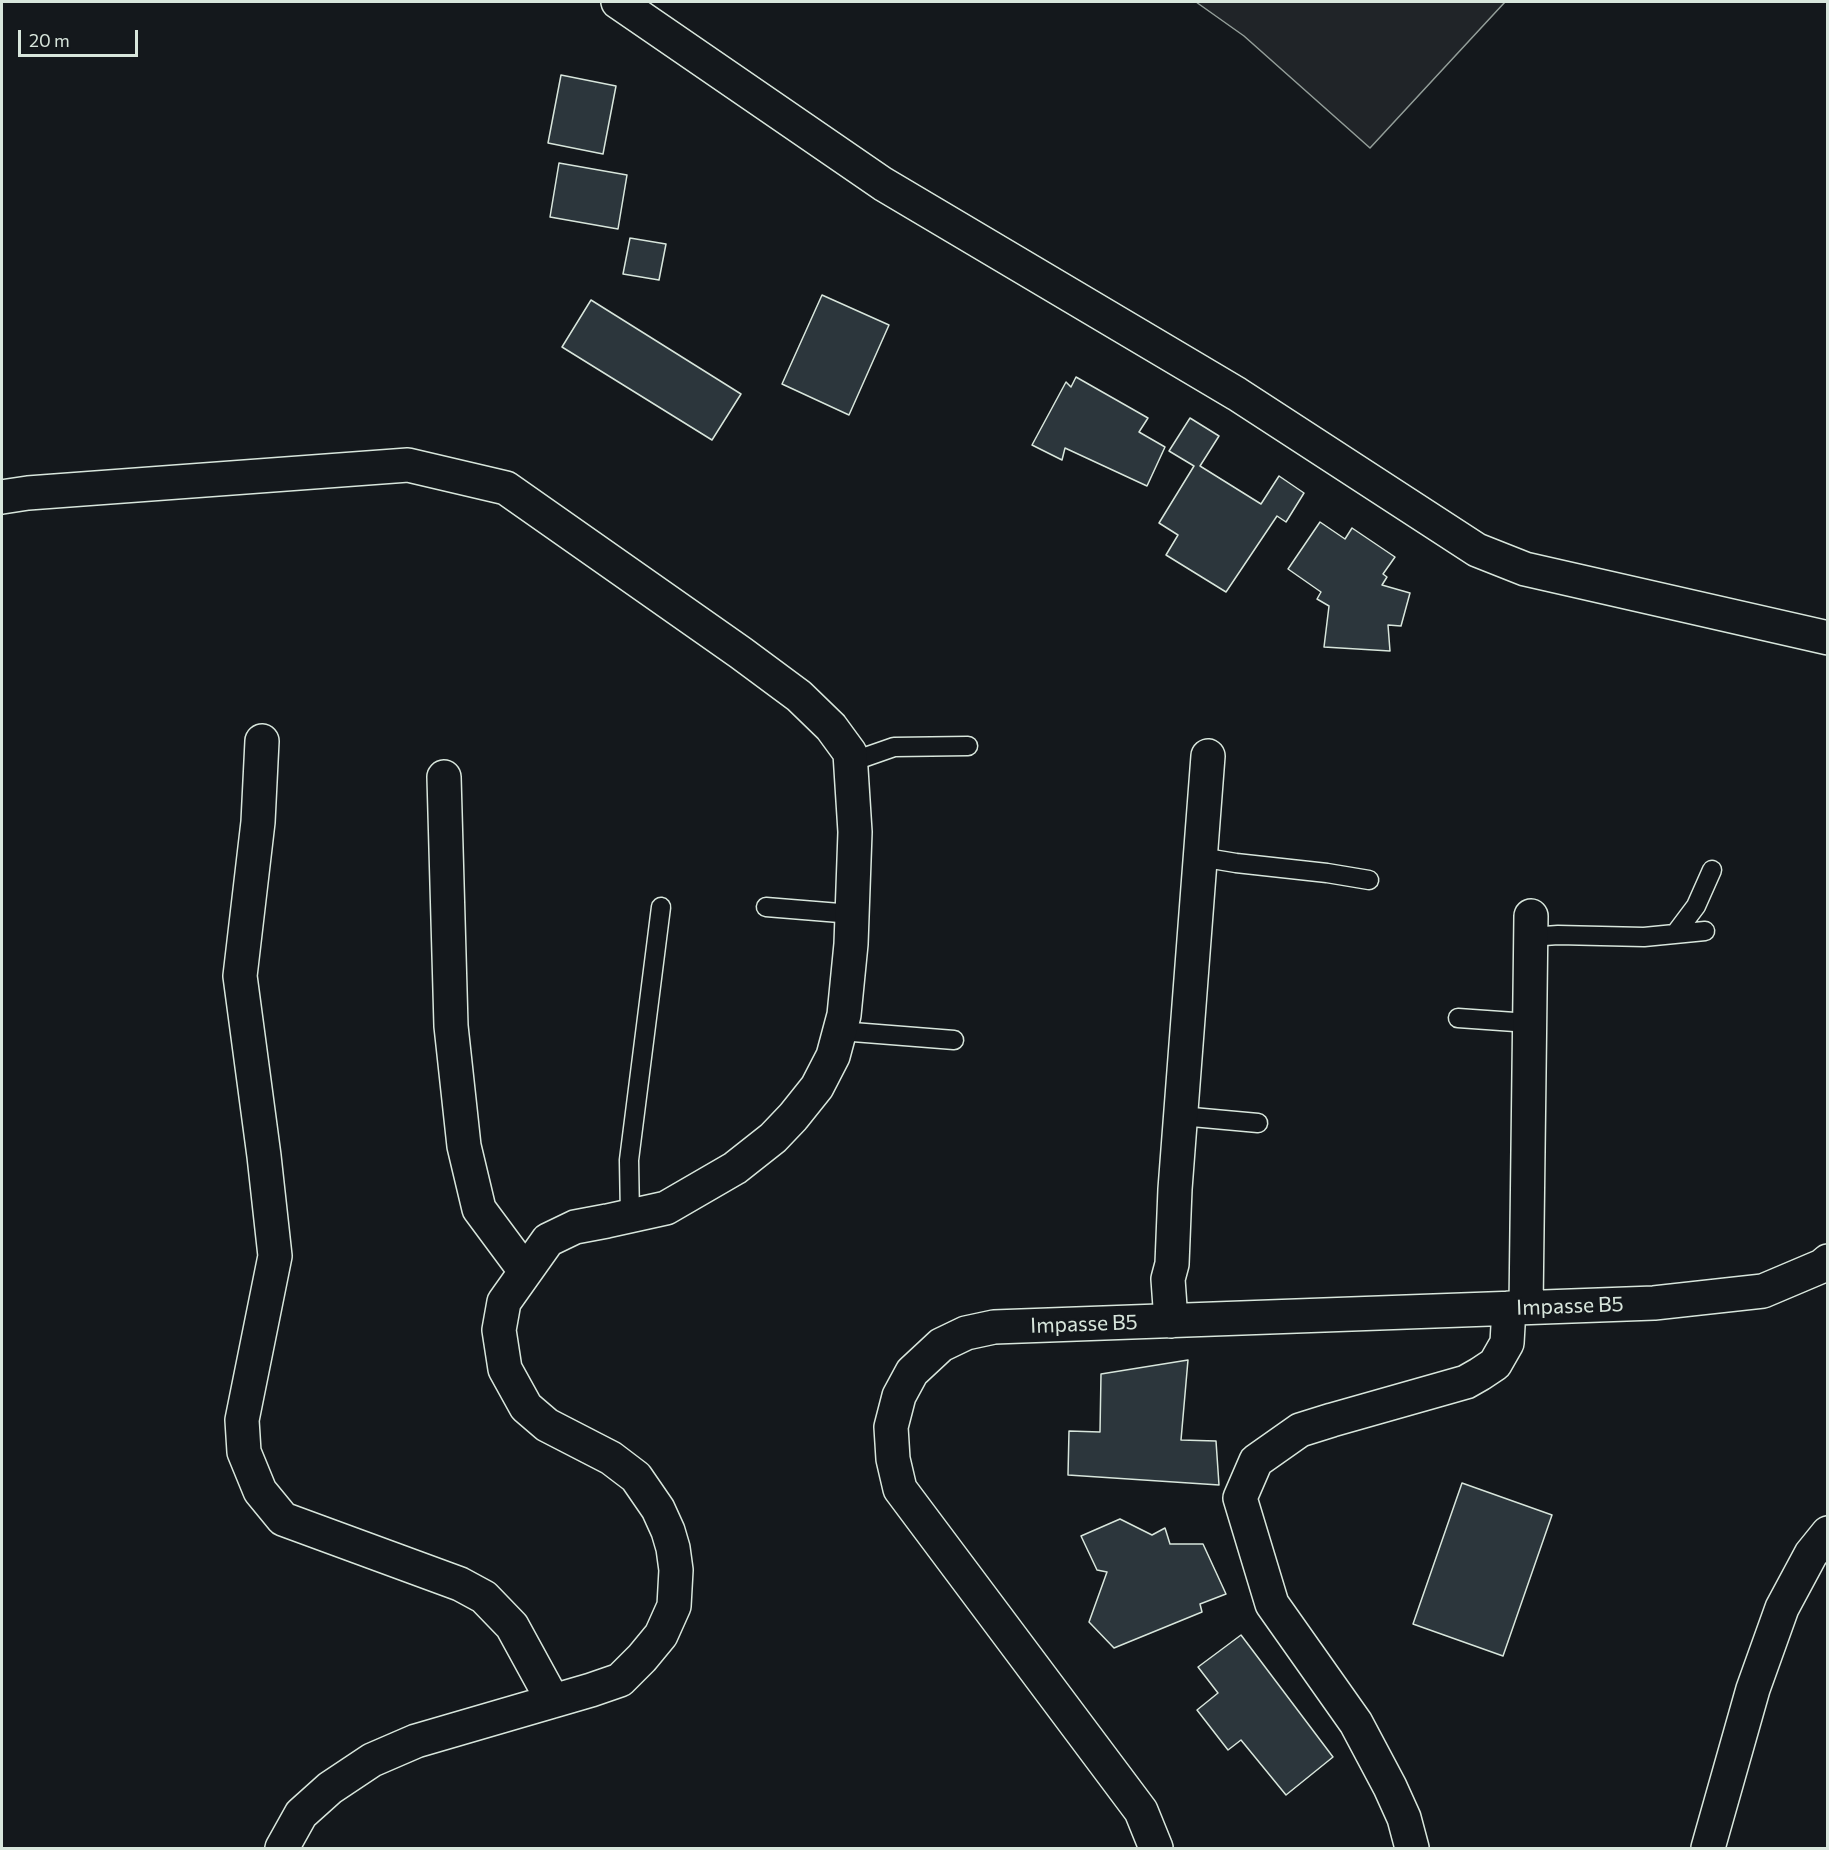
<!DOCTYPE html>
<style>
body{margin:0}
#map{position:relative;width:1829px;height:1850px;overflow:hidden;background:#14181c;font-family:Commissioner,sans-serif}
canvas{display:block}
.frame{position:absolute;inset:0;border:3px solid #d8e6dc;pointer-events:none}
.scale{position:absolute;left:18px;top:30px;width:120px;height:27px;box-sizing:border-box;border:3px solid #d8e6dc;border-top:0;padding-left:8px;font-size:18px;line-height:21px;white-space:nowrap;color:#d8e6dc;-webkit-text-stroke:4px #14181c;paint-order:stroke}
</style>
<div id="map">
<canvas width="1829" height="1850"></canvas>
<div class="frame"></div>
<div class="scale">20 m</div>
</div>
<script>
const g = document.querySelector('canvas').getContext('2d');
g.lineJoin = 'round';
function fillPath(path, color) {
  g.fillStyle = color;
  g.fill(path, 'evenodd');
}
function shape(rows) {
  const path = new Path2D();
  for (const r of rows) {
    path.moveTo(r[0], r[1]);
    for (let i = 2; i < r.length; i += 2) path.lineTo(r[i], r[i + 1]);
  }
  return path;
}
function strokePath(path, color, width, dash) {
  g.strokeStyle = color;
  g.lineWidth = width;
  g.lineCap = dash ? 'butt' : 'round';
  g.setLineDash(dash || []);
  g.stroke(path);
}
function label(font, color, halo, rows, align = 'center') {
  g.font = font + ' Commissioner,sans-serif';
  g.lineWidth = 4.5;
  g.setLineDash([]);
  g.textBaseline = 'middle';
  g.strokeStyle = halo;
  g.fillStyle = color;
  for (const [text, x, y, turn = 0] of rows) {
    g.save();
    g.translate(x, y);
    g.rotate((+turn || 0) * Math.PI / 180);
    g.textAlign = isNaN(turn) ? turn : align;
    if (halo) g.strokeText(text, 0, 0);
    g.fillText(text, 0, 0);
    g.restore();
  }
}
const green = shape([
 [1196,2,1505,2,1370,148,1244,36,1196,2]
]);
const building = shape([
 [561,75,616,86,603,154,548,143,561,75],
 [559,163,627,175,618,229,550,217,559,163],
 [630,238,666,244,659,280,623,274,630,238],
 [822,295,889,325,849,415,782,384,822,295],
 [591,300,741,394,712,440,562,347,591,300],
 [1076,377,1148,418,1139,432,1165,447,1147,486,1065,448,1062,460,1032,445,1066,382,1071,387,1076,377],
 [1190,418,1219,436,1200,466,1261,504,1279,476,1304,493,1286,522,1277,516,1226,592,1166,555,1178,535,1159,523,1194,466,1169,451,1190,418],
 [1320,522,1345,539,1352,528,1395,557,1383,574,1387,577,1382,585,1410,593,1401,626,1388,625,1390,651,1324,647,1329,606,1317,599,1321,592,1288,569,1320,522],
 [1188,1360,1181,1440,1216,1441,1219,1485,1068,1475,1069,1431,1100,1432,1101,1374,1188,1360],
 [1462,1483,1552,1515,1503,1656,1413,1624,1462,1483],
 [1120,1519,1152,1535,1165,1528,1170,1544,1203,1544,1226,1594,1200,1604,1202,1612,1114,1648,1089,1622,1107,1572,1097,1570,1081,1536,1120,1519],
 [1241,1635,1333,1757,1286,1795,1241,1740,1228,1750,1197,1710,1218,1693,1198,1667,1241,1635]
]);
const service = shape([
 [851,762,894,747,968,746],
 [1200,857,1236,863,1327,873,1369,880],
 [766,907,852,914],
 [1675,934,1696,906,1712,870],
 [1530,937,1558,935,1644,937,1705,931],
 [1458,1018,1529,1023],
 [840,1031,954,1040],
 [1181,1116,1258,1123],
 [630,1216,629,1160,661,907]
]);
const minor = shape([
 [2,497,28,493,408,465,506,488,741,653,799,696,831,727,850,753,855,832,851,944,844,1015,833,1056,817,1087,793,1117,773,1138,735,1168,666,1208,607,1221,575,1227,548,1240,504,1302,499,1330,505,1369,526,1407,547,1425,611,1458,636,1477,658,1509,668,1531,673,1548,676,1570,674,1606,661,1635,642,1658,620,1680,591,1690,416,1741,372,1760,330,1788,301,1814,282,1848],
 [262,741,258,822,240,976,264,1156,275,1256,242,1420,244,1452,260,1491,283,1519,460,1584,484,1597,512,1626,553,1701],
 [444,777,451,1026,464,1146,479,1209,525,1271],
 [1526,1307,1531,916],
 [1171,1321,1168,1279,1172,1264,1175,1189,1208,756],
 [1156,1848,1141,1811,900,1489,893,1459,891,1427,899,1396,912,1372,941,1345,966,1333,994,1327,1654,1303,1763,1291,1822,1266,1828,1261],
 [1412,1848,1404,1818,1390,1787,1356,1723,1272,1604,1240,1498,1256,1461,1300,1430,1332,1420,1466,1382,1480,1374,1495,1364,1507,1343,1509,1308],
 [1708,1848,1753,1689,1782,1608,1811,1554,1828,1533]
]);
const tertiary = shape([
 [618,2,883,184,1237,394,1477,550,1525,569,1828,638]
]);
const streetNames = [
 ["Impasse B5",1570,1306,-2],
 ["Impasse B5",1084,1324,-2]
];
fillPath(green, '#202428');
strokePath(green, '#939e99', 1.5);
fillPath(building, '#2c363c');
strokePath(building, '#d8e6dc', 1.5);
strokePath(service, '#d8e6dc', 21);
strokePath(minor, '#d8e6dc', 36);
strokePath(tertiary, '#d8e6dc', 36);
strokePath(service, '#14181c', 18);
strokePath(minor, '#14181c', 33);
strokePath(tertiary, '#14181c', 33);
label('21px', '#d8e6dc', '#14181c', streetNames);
</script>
